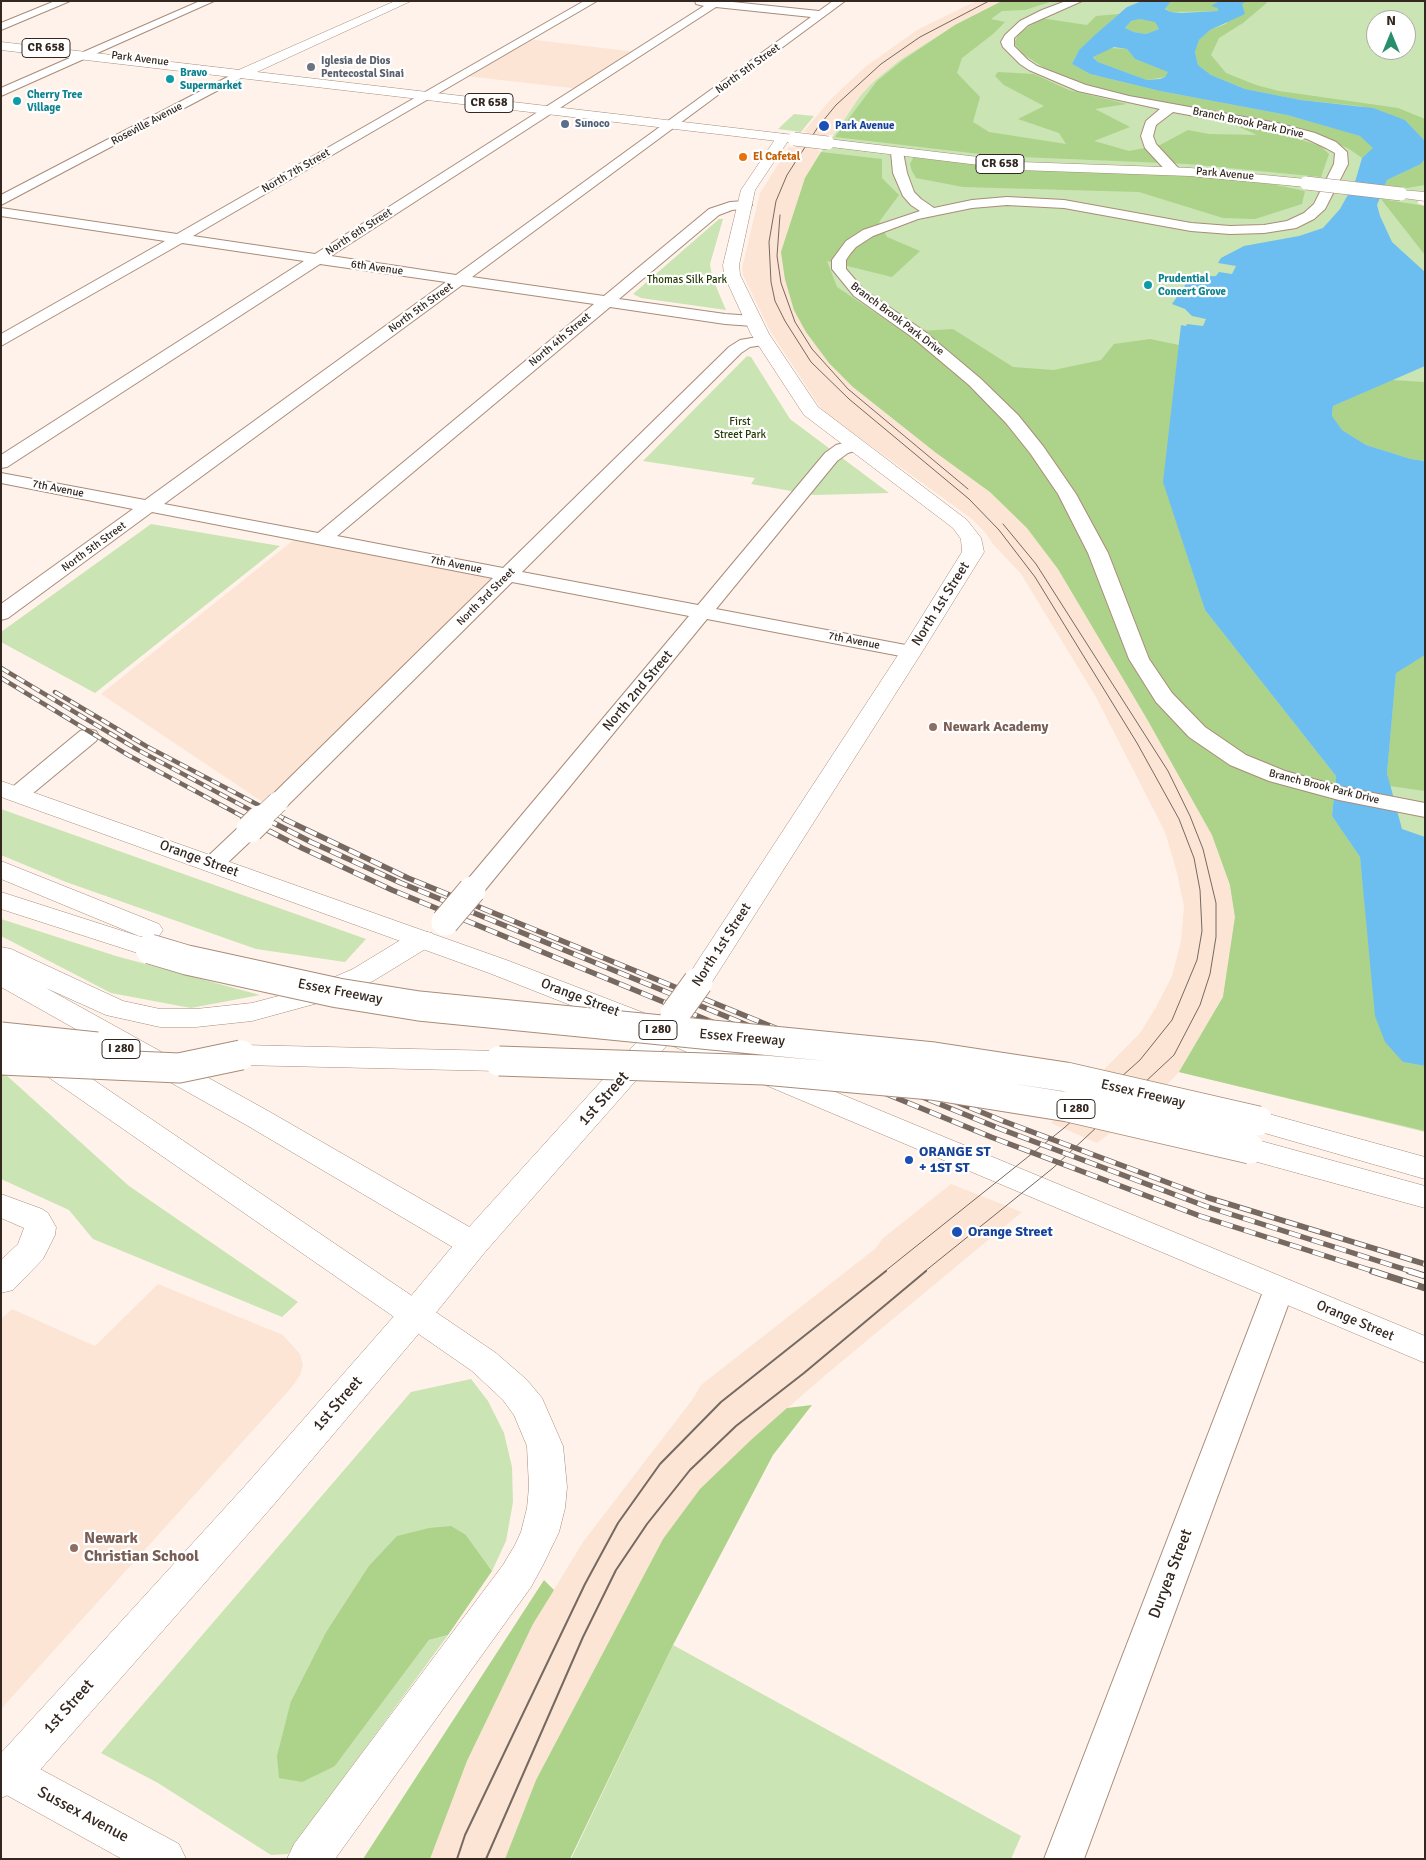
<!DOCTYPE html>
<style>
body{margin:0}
#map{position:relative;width:1426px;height:1860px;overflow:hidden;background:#fff2ea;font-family:Signika,sans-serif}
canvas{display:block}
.frame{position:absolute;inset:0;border:2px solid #33271f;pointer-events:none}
.north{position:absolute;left:1366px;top:10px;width:50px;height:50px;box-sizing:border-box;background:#fff;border:1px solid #ada9a5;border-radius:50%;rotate:0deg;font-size:14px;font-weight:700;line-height:20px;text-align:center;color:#33271f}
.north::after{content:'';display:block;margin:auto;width:18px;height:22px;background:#298f6b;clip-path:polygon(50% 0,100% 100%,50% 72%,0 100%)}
</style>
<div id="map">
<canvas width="1426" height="1860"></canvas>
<div class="frame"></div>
<div class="north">N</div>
</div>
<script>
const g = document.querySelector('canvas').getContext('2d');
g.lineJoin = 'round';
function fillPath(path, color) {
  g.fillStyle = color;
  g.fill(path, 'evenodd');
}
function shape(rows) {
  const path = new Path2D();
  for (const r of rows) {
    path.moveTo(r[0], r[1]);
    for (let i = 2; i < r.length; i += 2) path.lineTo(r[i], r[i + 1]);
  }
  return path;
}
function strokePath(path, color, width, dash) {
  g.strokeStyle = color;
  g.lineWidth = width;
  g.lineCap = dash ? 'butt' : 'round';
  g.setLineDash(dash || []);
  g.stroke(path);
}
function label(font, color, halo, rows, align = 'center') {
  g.font = font + ' Signika,sans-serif';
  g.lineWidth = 4.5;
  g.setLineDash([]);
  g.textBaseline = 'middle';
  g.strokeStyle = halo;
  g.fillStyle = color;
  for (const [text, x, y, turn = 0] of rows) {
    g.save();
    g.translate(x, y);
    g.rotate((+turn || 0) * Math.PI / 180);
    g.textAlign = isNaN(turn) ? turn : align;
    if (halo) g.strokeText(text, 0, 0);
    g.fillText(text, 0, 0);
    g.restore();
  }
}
const built = shape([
 [976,1,1002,1,955,25,900,60,873,82,860,96,834,135,828,135,817,150,821,151,805,178,781,252,806,332,829,363,853,387,935,452,990,492,1027,528,1058,569,1147,719,1212,835,1230,885,1235,917,1223,997,1179,1072,1147,1105,1097,1143,1051,1123,1140,1033,1155,1009,1172,976,1181,941,1184,907,1177,873,1165,832,1096,697,1021,574,993,544,985,532,972,519,827,414,820,407,770,331,743,275,742,268,760,193,789,147,795,148,808,132,803,132,831,99,865,67,917,30],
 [527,39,637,52,580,89,465,76],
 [296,538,500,576,267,805,101,694],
 [951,1184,1022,1212,829,1372,752,1439,663,1539,536,1780,505,1859,430,1859,467,1761,533,1624,583,1542,692,1400,701,1385,876,1248,882,1239],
 [158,1284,283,1335,300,1354,303,1365,300,1375,292,1387,1,1709,1,1319,12,1309,95,1346]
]);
const green = shape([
 [1002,1,1425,1,1425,192,1417,203,1425,206,1425,1132,1179,1072,1223,997,1235,917,1230,885,1212,835,1147,719,1058,569,1027,528,990,492,935,452,853,387,829,363,806,332,794,310,785,279,781,252,805,178,821,152,834,135,860,96,873,82,900,60,955,25],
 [1376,20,1406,20,1406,50,1376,50],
 [794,114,814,116,801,132,778,129],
 [719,219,723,219,710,264,712,277,726,310,641,298,633,294],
 [747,356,751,357,790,419,889,493,814,495,751,484,755,478,643,461],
 [151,524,280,546,95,693,1,642,1,632],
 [1,809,366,939,345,962,256,949,66,882,1,855],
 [1,919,116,956,260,995,191,1008,111,993,1,936],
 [1,1073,5,1074,129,1186,298,1302,282,1317,93,1239,69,1210,1,1179],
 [471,1379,488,1401,504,1433,512,1467,513,1502,506,1541,492,1571,466,1535,368,1567,326,1632,291,1701,335,1766,429,1640,448,1635,288,1854,271,1855,158,1783,101,1753,411,1392],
 [673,1645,1021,1836,1011,1859,571,1859]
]);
const forest = shape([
 [1002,1,1053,1,1025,10,1002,11,991,19,1005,22,993,34,962,58,957,73,980,97,973,122,989,132,1066,144,1059,133,1018,119,1044,106,1004,85,995,76,998,72,1034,74,1069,90,1127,104,1095,109,1130,127,1094,141,1129,151,1160,145,1188,130,1209,134,1257,135,1235,125,1241,123,1275,131,1320,146,1329,154,1321,177,1188,164,997,156,835,137,877,81,903,60,955,25],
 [1171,1,1219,1,1216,3,1219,11,1171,12,1165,8],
 [1247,1,1269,1,1243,23,1219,38,1211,55,1226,73,1256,85,1279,91,1398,108,1425,119,1425,141,1405,120,1360,106,1301,100,1245,89,1211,75,1198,65,1195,52,1199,40,1210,30,1226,24,1242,4],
 [1119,14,1079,50,1072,64,1090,74,1160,91,1287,115,1361,136,1374,148,1362,158,1349,149,1313,132,1264,120,1115,94,1055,75,1023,54,1014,43,1019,34,1040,18,1087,25,1096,16],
 [1140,19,1155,21,1159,29,1146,34,1134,32,1125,28,1131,21],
 [1110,48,1127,49,1135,59,1169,72,1165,77,1147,80,1098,62,1093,56],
 [821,152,882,159,882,178,899,195,879,222,887,237,920,251,892,277,827,261,837,287,904,332,953,329,1013,367,1054,370,1101,360,1114,344,1150,339,1179,345,1164,482,1205,610,1336,776,1332,816,1360,857,1367,924,1403,1062,1425,1066,1425,1131,1179,1072,1223,997,1235,917,1230,885,1212,835,1147,719,1058,569,1027,528,990,492,935,452,853,387,829,363,806,332,794,310,785,279,781,252,805,178],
 [914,156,1247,179,1305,191,1302,204,1255,219,1223,218,1139,192,963,187,916,178,912,171,910,164],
 [1425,159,1425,185,1407,188,1385,185,1387,180,1421,164],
 [1381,199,1425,206,1425,255],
 [1392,380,1425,382,1425,461,1411,459,1366,445,1342,430,1332,417,1333,406],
 [1425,655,1425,791,1390,786,1387,773,1396,672],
 [812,1405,773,1455,673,1645,570,1859,505,1859,536,1780,663,1539,700,1489,752,1439,787,1408],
 [451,1526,466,1535,492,1571,448,1635,429,1640,335,1766,302,1782,279,1778,277,1756,291,1701,326,1632,368,1567,397,1536,429,1528],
 [544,1580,554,1590,533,1624,467,1761,430,1859,363,1859]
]);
const water = shape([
 [1142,1,1171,1,1165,9,1171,12,1181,13,1218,11,1218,8,1211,6,1219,1,1247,1,1242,4,1245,14,1210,30,1199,40,1195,52,1198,65,1211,75,1245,89,1301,100,1373,108,1405,120,1425,141,1425,159,1421,164,1387,180,1377,205,1380,216,1392,242,1425,272,1425,366,1333,406,1332,416,1342,430,1366,445,1411,459,1425,461,1425,655,1396,673,1387,773,1402,829,1425,837,1425,1066,1403,1062,1385,1042,1375,1016,1360,857,1332,816,1336,776,1205,610,1163,482,1181,325,1186,326,1187,324,1203,326,1206,319,1192,316,1185,309,1172,304,1186,284,1188,277,1216,276,1219,272,1232,274,1236,266,1218,263,1221,258,1244,246,1299,236,1323,228,1340,209,1355,182,1362,158,1373,148,1360,136,1287,115,1160,91,1090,74,1072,64,1079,50,1096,34,1127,7],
 [1140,19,1155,22,1159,29,1146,34,1134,32,1125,28,1131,21],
 [1114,47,1127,49,1135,59,1168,72,1165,77,1160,79,1147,80,1098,62,1093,57]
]);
const minor = shape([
 [55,1,70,1,1,30,1,23,55,1],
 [200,1,214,1,1,96,1,88,200,1],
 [584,1,597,1,193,236,315,254,704,6,696,4,695,1,723,1,819,11,833,1,845,1,472,277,604,296,709,209,730,202,745,201,752,205,750,208,732,210,719,215,619,299,725,314,753,316,758,318,761,321,758,324,753,326,725,324,610,307,337,536,503,568,729,347,740,340,764,336,770,338,772,341,770,344,750,347,741,353,522,572,698,605,825,453,836,445,855,440,861,441,864,445,861,449,848,453,837,461,716,609,911,646,918,648,921,652,918,656,911,658,707,619,481,895,472,897,463,895,460,890,463,885,689,616,512,582,286,807,278,809,270,807,266,802,270,797,493,578,152,512,8,618,1,620,1,604,133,509,1,483,1,473,145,500,446,282,320,264,7,467,1,468,1,455,304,261,182,243,1,346,1,334,165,241,1,216,1,208,177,234,584,1],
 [716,7,811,17,456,275,331,256,716,7],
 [462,285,594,304,318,533,164,504,462,285],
 [1066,1,1082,1,1028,25,1014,38,1014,46,1028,60,1037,66,1086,85,1129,96,1277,123,1315,133,1336,142,1347,152,1348,164,1325,209,1314,219,1296,228,1264,233,1230,234,1191,231,1064,208,1007,205,972,208,918,219,873,236,856,247,850,254,846,260,846,269,864,290,924,331,981,379,1018,415,1043,446,1076,494,1108,553,1149,659,1172,693,1205,727,1246,755,1285,771,1342,787,1425,803,1425,817,1339,800,1269,781,1230,765,1189,737,1156,702,1129,659,1088,553,1058,494,1030,453,1006,423,969,385,912,337,854,296,832,269,832,260,846,241,863,230,920,211,911,205,903,196,893,173,891,152,897,148,903,152,907,173,914,192,921,199,934,208,972,200,1007,197,1064,200,1191,223,1230,226,1264,225,1287,221,1304,213,1314,204,1334,164,1335,153,1326,148,1307,139,1276,131,1173,112,1156,125,1153,136,1156,144,1181,171,1174,175,1169,174,1145,148,1141,136,1146,121,1160,109,1078,91,1029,70,1020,64,1003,47,1001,42,1005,35,1020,21,1042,10,1066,1],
 [239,71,243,73,245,75,243,77,1,205,1,195,239,71],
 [88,729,96,731,99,736,96,741,26,799,18,801,10,799,7,794,10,789,80,731,88,729],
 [250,822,258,824,262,829,258,834,221,869,213,871,205,869,201,864,205,859,242,824,250,822],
 [1279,1278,1290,1281,1294,1289,1084,1859,1044,1859,1264,1289,1268,1281,1279,1278]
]);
const tertiary = shape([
 [395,1,411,1,244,78,234,78,233,75,234,72,395,1],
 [1,1194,42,1209,48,1213,56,1227,55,1235,43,1259,13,1290,1,1293,1,1260,18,1244,24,1228,1,1218,1,1194],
 [1,1751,16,1756,179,1844,186,1859,122,1859,1,1792,1,1751]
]);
const secondary = shape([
 [783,134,790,138,755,190,739,265,740,275,769,334,818,407,967,520,981,538,984,552,922,652,712,982,708,988,698,991,688,988,684,982,900,652,962,552,961,539,953,528,804,415,751,334,724,275,723,265,741,190,778,135,783,134],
 [1,781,509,961,657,1018,663,1011,673,1009,683,1011,688,1018,681,1028,1425,1336,1425,1363,668,1044,485,1252,426,1325,270,1509,24,1788,1,1798,1,1753,244,1487,402,1307,461,1236,644,1034,489,973,1,797,1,781]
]);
const primary = shape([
 [1,42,794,135,801,139,794,143,1,50,1,42],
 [828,139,1020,162,1190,168,1306,179,1311,180,1313,183,1311,186,1306,187,1190,176,1020,170,823,146,821,143,823,140,828,139],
 [1401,190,1425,192,1425,201,1396,197,1394,194,1396,191,1401,190]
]);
const motorway = shape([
 [1,861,159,924,163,930,159,936,149,938,139,936,1,879,1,861],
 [1,892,160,943,164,949,160,955,150,957,1,909,1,892],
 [422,931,432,933,436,939,432,945,373,981,329,1000,252,1021,196,1027,160,1027,106,1015,46,988,270,1112,485,1236,489,1244,485,1252,473,1256,461,1252,248,1126,1,987,1,947,11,949,123,1001,160,1009,196,1009,252,1003,309,988,353,969,412,933,422,931],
 [241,1045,499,1051,510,1054,514,1061,510,1068,499,1071,241,1065,231,1062,226,1055,231,1048,241,1045],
 [38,1046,48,1049,496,1353,527,1380,542,1398,563,1446,567,1487,565,1508,559,1532,543,1565,531,1587,335,1859,287,1859,294,1844,503,1565,515,1545,521,1532,527,1508,529,1487,527,1446,514,1415,503,1400,472,1371,28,1063,23,1056,28,1049,38,1046],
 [1258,1111,1425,1157,1425,1179,1247,1128,1243,1121,1247,1114,1258,1111],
 [1250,1138,1425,1186,1425,1208,1239,1157,1234,1149,1239,1141,1250,1138]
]);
const tramFar1 = shape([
 [780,215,777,256,781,283,795,322,812,349,848,389,968,489],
 [884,1272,1064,1128,1140,1060,1172,1020,1197,960,1202,931,1200,890,1194,858,1179,819,1137,743,1035,577,999,530,969,499,849,399,811,362,785,321,775,301,771,282,769,242,776,201,787,175,818,127,836,105,881,64,920,37,989,1],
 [924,1272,1053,1168,1174,1055,1200,1005,1210,974,1216,937,1216,903,1203,849,1190,816,1168,771,1036,564,1003,524]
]);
const tram = shape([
 [457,1859,465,1835,585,1584,618,1523,660,1464,721,1402,886,1271],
 [486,1859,583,1637,616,1570,647,1524,690,1470,736,1426,804,1373,926,1271]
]);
const railFar2 = shape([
 [1,668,138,750,269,820],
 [1,678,128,755,249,820],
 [55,692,146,746,287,820]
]);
const railFar1 = shape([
 [246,819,302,848,392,890,991,1137,1200,1216,1376,1272],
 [266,819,311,842,401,883,998,1128,1205,1206,1413,1272],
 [284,819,408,878,1003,1121,1209,1198,1425,1264]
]);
const rail = shape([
 [1372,1271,1425,1288],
 [1409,1271,1425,1276]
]);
const minorBridgeFar1 = shape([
 [259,820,278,802]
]);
const minorBridge = shape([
 [250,829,260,819],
 [445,922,472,890]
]);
const secondaryBridge = shape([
 [675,1014,698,982]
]);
const primaryBridge = shape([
 [794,139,828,143],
 [1306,183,1401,194]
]);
const motorwayBridge = shape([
 [150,949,187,960,338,993,419,1006,934,1057,1066,1077,1258,1121],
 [1,1037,97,1047],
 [1,1060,179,1068,241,1055],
 [499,1061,764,1070,931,1085,1068,1107,1250,1149]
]);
const markers = [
 [311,67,5,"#6b7280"],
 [170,79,5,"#0f9aa8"],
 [17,101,5,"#0f9aa8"],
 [565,124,5,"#5c6f8a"],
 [824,126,6,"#1a4fb4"],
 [743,157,5,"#e8710a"],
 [1148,285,5,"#0f9aa8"],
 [933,727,5,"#8d6e63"],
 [909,1160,5,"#1a4fb4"],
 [957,1232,6,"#1a4fb4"],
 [74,1548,5,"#8d6e63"]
];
const farStreetnames = [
 ["Park Avenue",140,59,7],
 ["North 5th Street",748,69,-36],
 ["Branch Brook Park Drive",1248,123,12],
 ["Roseville Avenue",147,124,-28],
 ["North 7th Street",296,171,-30],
 ["Park Avenue",1225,174,5],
 ["North 6th Street",359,232,-33],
 ["6th Avenue",377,268,8],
 ["North 5th Street",421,308,-36],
 ["Branch Brook Park Drive",897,319,37],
 ["North 4th Street",560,340,-40],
 ["7th Avenue",58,489,11],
 ["North 5th Street",94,547,-36],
 ["7th Avenue",456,565,11],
 ["North 3rd Street",486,597,-45],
 ["7th Avenue",854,641,11],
 ["Branch Brook Park Drive",1324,787,14]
];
const farWorshipnames = [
 ["Iglesia de Dios",321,61],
 ["Pentecostal Sinai",321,74]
];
const farCulturenames = [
 ["Bravo",180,73],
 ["Supermarket",180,86],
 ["Cherry Tree",27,95],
 ["Village",27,108],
 ["Prudential",1158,279],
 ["Concert Grove",1158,292]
];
const farServicenames = [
 ["Sunoco",575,124]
];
const farTransitnames = [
 ["Park Avenue",835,126]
];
const farFoodnames = [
 ["El Cafetal",753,157]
];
const farParknames = [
 ["Thomas Silk Park",687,280],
 ["First",740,422],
 ["Street Park",740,435]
];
const shields = [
 [46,48,48],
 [489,103,48],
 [1000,164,48],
 [658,1030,38],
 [121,1049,38],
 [1076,1109,38]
];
const shieldNames = [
 ["CR 658",46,48],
 ["CR 658",489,103],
 ["CR 658",1000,164],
 ["I 280",658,1030],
 ["I 280",121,1049],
 ["I 280",1076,1109]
];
const streetNames = [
 ["North 1st Street",941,604,-58],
 ["North 2nd Street",638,691,-50],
 ["Orange Street",199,859,20],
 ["North 1st Street",722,945,-57],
 ["Essex Freeway",340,992,11],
 ["Orange Street",580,998,21],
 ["Essex Freeway",742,1038,5],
 ["Essex Freeway",1143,1094,13],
 ["Orange Street",1355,1321,23]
];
const educationNames = [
 ["Newark Academy",943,727]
];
const transitNames = [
 ["ORANGE ST",919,1152],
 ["+ 1ST ST",919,1168],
 ["Orange Street",968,1232]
];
const nearStreetnames = [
 ["1st Street",604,1099,-48],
 ["1st Street",338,1404,-49],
 ["Duryea Street",1171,1574,-69],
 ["1st Street",69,1707,-48],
 ["Sussex Avenue",83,1815,28]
];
const nearEducationnames = [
 ["Newark",84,1539],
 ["Christian School",84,1557]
];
fillPath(built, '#fde5d6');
fillPath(green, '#cae4b4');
fillPath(forest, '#acd389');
fillPath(water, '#6dbef0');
strokePath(minor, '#a98c79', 2);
strokePath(tertiary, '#a98c79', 1);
strokePath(secondary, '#a98c79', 1);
strokePath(primary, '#a98c79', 1);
strokePath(motorway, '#a98c79', 1);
fillPath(minor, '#fff');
fillPath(tertiary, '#fff');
fillPath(secondary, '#fff');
fillPath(primary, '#fff');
fillPath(motorway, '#fff');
strokePath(tramFar1, '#756961', 1);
strokePath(tram, '#756961', 2);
strokePath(railFar2, '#756961', 4.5);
strokePath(railFar1, '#756961', 5.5);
strokePath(rail, '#756961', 7);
strokePath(railFar2, '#fff', 3, [9]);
strokePath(railFar1, '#fff', 4, [12]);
strokePath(rail, '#fff', 5, [16]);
strokePath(minorBridgeFar1, '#a98c79', 22, []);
strokePath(minorBridge, '#a98c79', 29, []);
strokePath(secondaryBridge, '#a98c79', 31, []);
strokePath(primaryBridge, '#a98c79', 14, []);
strokePath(motorwayBridge, '#a98c79', 31, []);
strokePath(minorBridgeFar1, '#fff', 21);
strokePath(minorBridge, '#fff', 27);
strokePath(secondaryBridge, '#fff', 29);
strokePath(primaryBridge, '#fff', 13);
strokePath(motorwayBridge, '#fff', 29);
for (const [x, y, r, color] of markers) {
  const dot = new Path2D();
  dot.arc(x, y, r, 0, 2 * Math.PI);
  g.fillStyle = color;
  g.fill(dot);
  strokePath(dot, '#fff', 2);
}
label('11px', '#33271f', '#fff', farStreetnames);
label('bold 11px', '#5b616d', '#fff', farWorshipnames, 'left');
label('bold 11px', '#0d838f', '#fff', farCulturenames, 'left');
label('bold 11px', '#4e5e75', '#fff', farServicenames, 'left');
label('bold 11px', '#164399', '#fff', farTransitnames, 'left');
label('bold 11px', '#c56008', '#fff', farFoodnames, 'left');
label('11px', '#243b05', '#fff', farParknames);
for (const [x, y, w] of shields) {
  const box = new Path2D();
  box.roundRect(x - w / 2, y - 9.5, w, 19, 4);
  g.fillStyle = '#fff';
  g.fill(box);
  strokePath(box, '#33271f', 1);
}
label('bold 12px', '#33271f', null, shieldNames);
label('14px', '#33271f', '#fff', streetNames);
label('bold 14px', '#785e54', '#fff', educationNames, 'left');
label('bold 14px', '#164399', '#fff', transitNames, 'left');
label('16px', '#33271f', '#fff', nearStreetnames);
label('bold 16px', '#785e54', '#fff', nearEducationnames, 'left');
</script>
